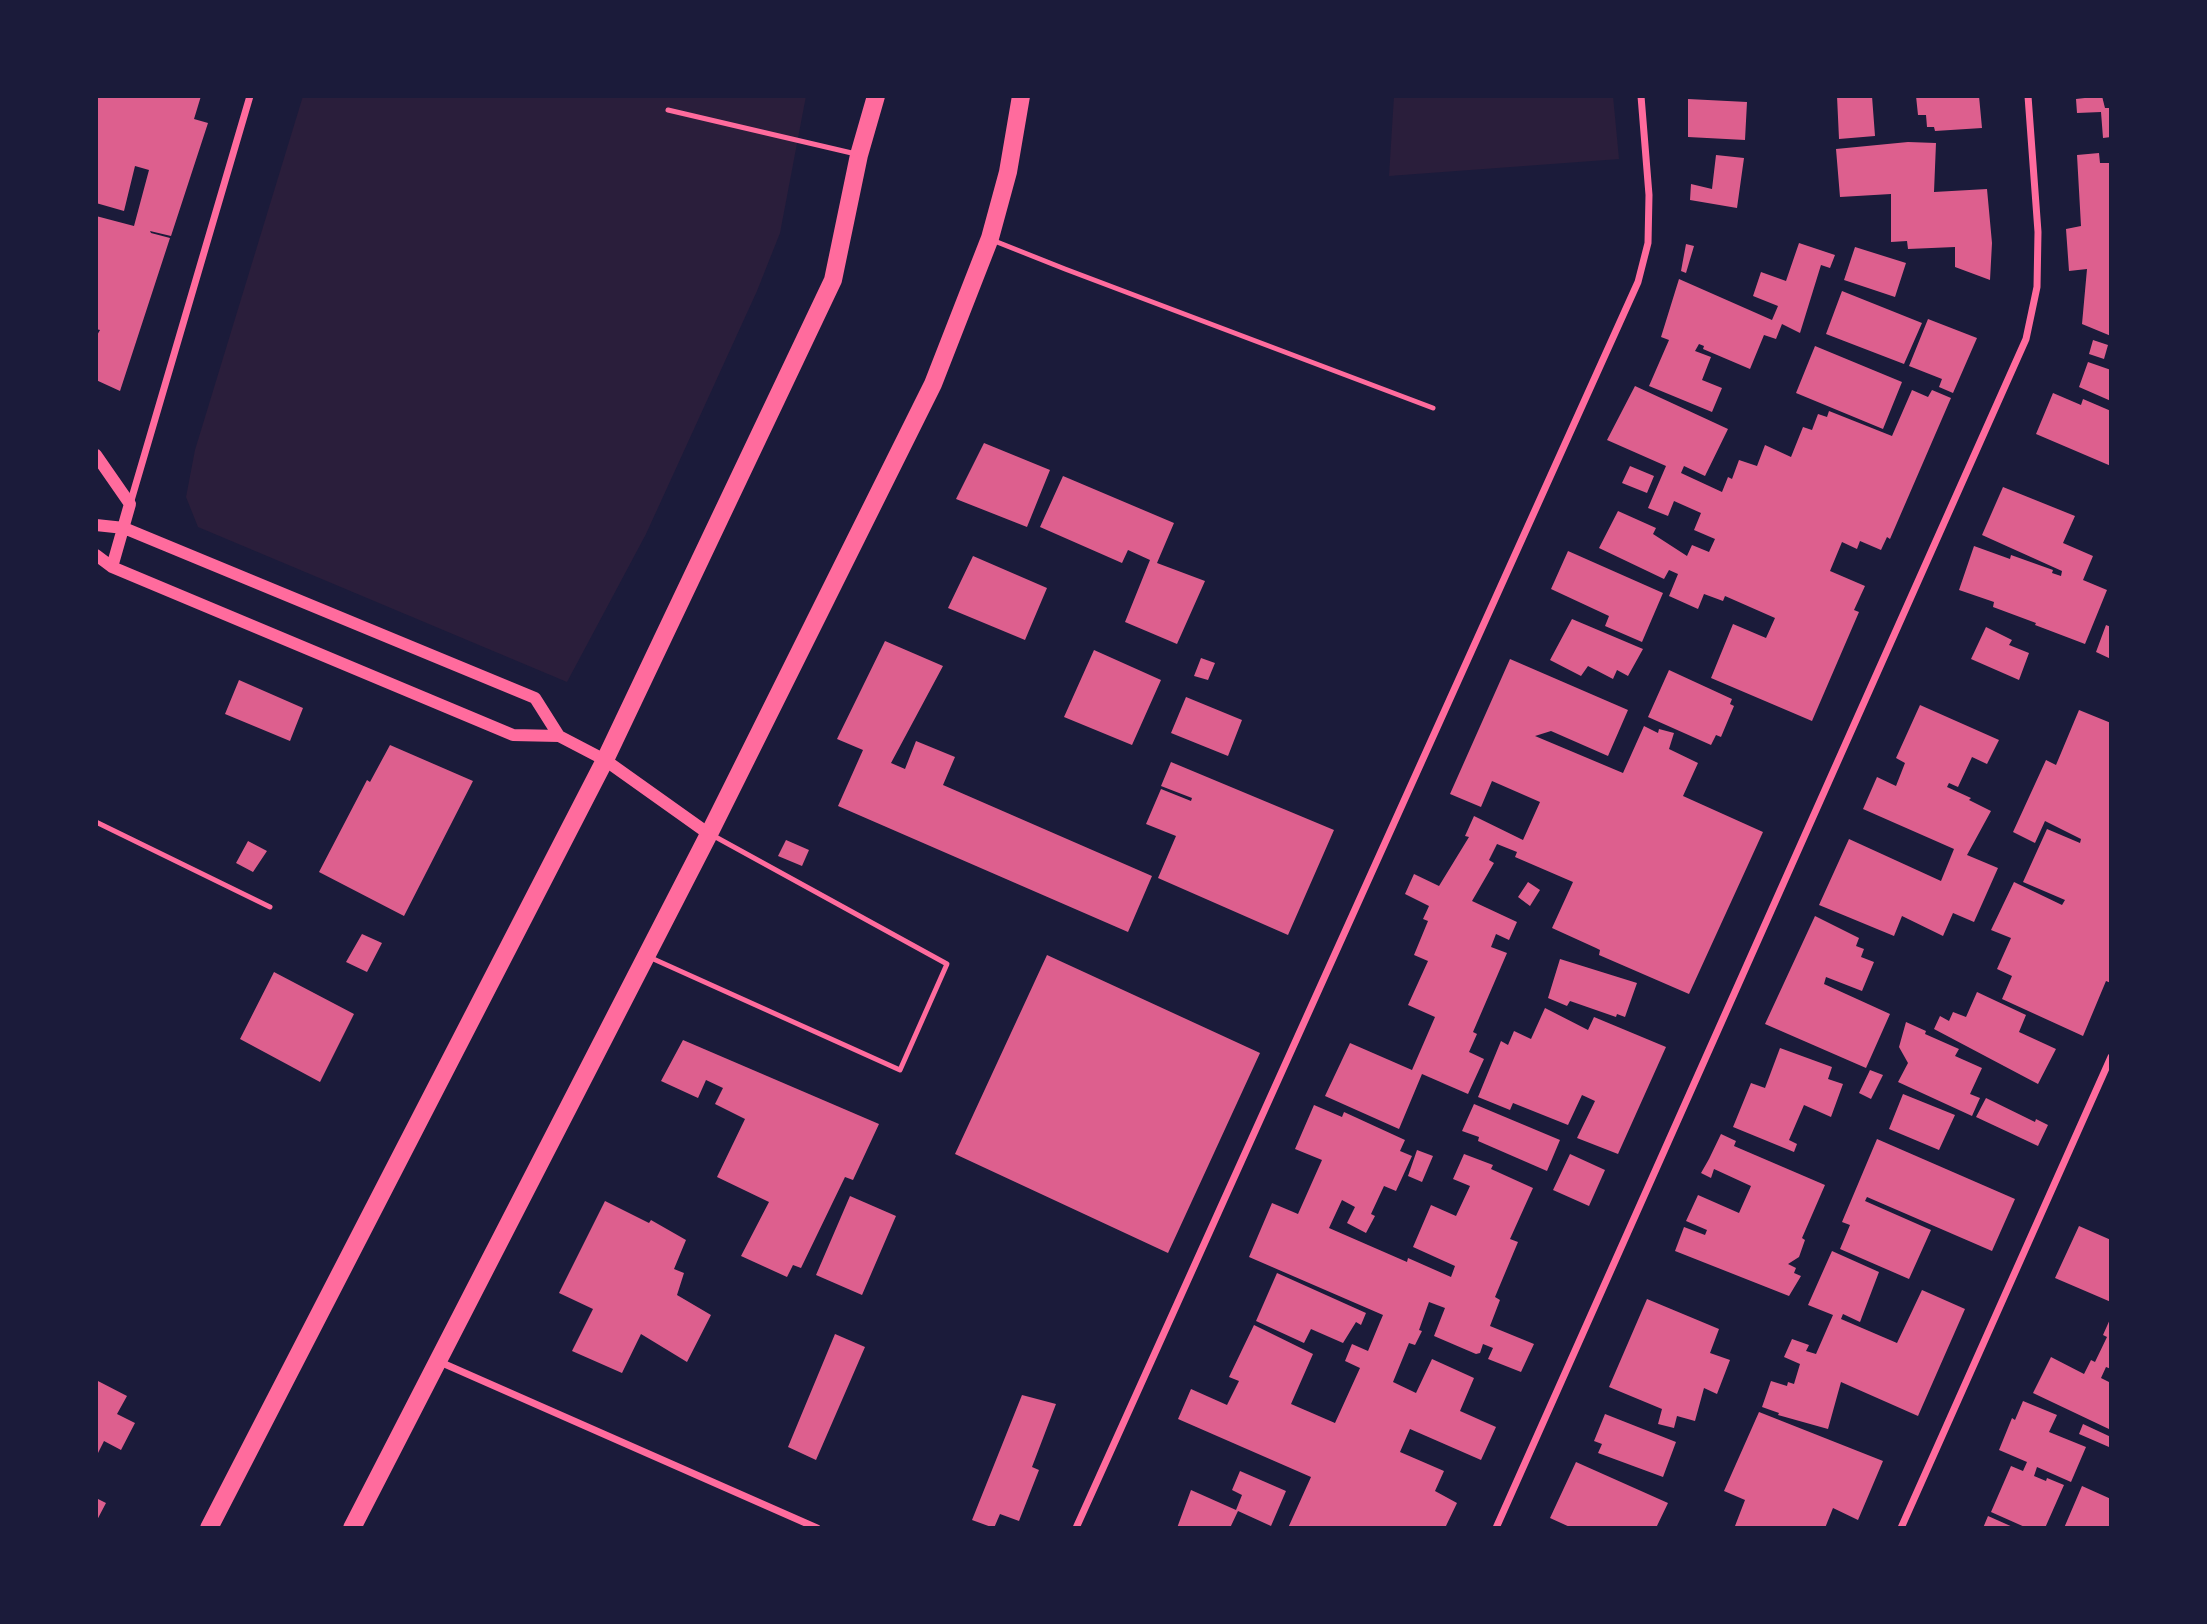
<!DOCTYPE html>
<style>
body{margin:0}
#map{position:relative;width:2207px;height:1624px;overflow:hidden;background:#1b1b3a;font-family:Overpass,sans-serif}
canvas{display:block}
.frame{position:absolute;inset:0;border:98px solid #1b1b3a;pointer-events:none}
</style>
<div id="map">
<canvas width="2207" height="1624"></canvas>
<div class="frame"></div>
</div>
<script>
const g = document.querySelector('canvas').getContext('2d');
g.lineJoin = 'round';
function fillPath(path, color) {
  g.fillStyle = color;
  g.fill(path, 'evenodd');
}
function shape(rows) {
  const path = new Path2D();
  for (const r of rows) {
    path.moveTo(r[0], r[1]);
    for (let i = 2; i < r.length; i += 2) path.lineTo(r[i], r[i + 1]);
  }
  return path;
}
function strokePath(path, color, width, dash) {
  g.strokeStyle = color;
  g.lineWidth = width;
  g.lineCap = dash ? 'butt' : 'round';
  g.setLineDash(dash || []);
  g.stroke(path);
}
const green = shape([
 [303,96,806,96,780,233,757,291,646,534,567,682,198,527,186,497,195,450],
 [1394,96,1613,96,1619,159,1389,176]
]);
const building = shape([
 [96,96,201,96,194,119,208,123,171,236,150,231,151,233,170,238,120,391,96,380,96,337,100,330,96,329,96,216,134,226,149,170,135,166,124,211,96,203],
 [1837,96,1872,96,1875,136,1839,139],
 [1916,96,1979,96,1982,128,1935,131,1934,127,1927,127,1926,115,1918,115],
 [2102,96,2105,108,2111,108,2111,137,2103,138,2101,112,2077,113,2076,99],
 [1688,99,1747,102,1745,140,1688,137],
 [1908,142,1936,143,1934,192,1987,189,1992,243,1990,280,1955,267,1955,247,1908,249,1907,241,1891,242,1891,194,1840,197,1836,149],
 [2099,153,2100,163,2111,163,2111,336,2082,324,2087,269,2069,271,2066,229,2081,226,2077,155],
 [1716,155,1744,158,1737,208,1690,200,1691,184,1712,189],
 [1799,243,1835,255,1830,268,1821,265,1800,333,1782,324,1776,339,1764,335,1750,369,1703,349,1704,346,1699,344,1695,351,1711,357,1702,380,1722,388,1712,412,1649,386,1669,340,1661,337,1679,279,1772,320,1778,306,1753,296,1761,272,1786,281],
 [1686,244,1694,246,1686,273,1681,271],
 [1855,247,1906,263,1895,297,1844,280],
 [1842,291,1922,323,1904,364,1826,334],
 [1928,319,1977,338,1953,393,1939,387,1942,379,1909,366],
 [2093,340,2108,345,2104,359,2089,354],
 [1815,346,1902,382,1883,429,1796,393],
 [2088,362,2111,370,2111,401,2079,387],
 [1635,386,1728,429,1705,476,1684,466,1681,473,1722,492,1728,477,1732,479,1739,460,1757,466,1765,445,1791,457,1803,427,1812,430,1818,414,1827,417,1829,411,1892,436,1912,390,1928,397,1932,390,1951,398,1890,539,1887,537,1881,550,1860,541,1857,549,1842,542,1830,571,1865,586,1854,610,1859,612,1812,721,1711,678,1733,624,1766,638,1775,618,1725,596,1723,601,1704,594,1698,609,1669,596,1678,574,1669,570,1664,579,1599,548,1618,511,1656,528,1653,534,1687,556,1692,545,1709,552,1715,539,1694,530,1701,513,1674,501,1668,516,1648,508,1666,466,1607,440],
 [2053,393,2081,405,2083,399,2111,411,2111,466,2036,434],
 [984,443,1050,470,1027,527,956,499],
 [1630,466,1654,476,1647,493,1622,483],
 [1063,476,1174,523,1157,563,1205,581,1177,644,1125,622,1150,560,1128,550,1122,563,1040,527],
 [2003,487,2075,516,2063,543,2093,556,2083,580,2107,590,2085,644,2035,625,2036,623,1993,607,1994,602,1959,590,1974,546,2010,559,2011,555,2053,570,2052,573,2061,576,2062,571,1982,535],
 [1568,551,1663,593,1642,642,1605,626,1609,616,1551,589],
 [973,556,1047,588,1025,640,948,608],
 [1572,619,1643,649,1628,676,1617,670,1613,679,1588,666,1581,676,1550,660],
 [2106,625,2111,627,2111,659,2096,652],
 [1986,627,2012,640,2009,645,2029,653,2019,680,1971,659],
 [885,641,943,666,891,763,905,769,916,741,955,757,943,785,1152,876,1128,932,838,806,863,750,837,739],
 [1094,650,1161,680,1132,745,1064,717],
 [1201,658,1215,663,1208,680,1194,676],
 [1510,659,1628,710,1608,756,1551,731,1535,736,1623,773,1644,726,1658,733,1659,729,1674,733,1669,749,1698,763,1683,796,1763,832,1689,994,1599,955,1600,950,1596,948,1552,928,1573,882,1515,857,1517,852,1497,844,1489,860,1494,863,1472,901,1517,922,1509,940,1496,934,1491,947,1507,953,1473,1032,1477,1034,1469,1052,1484,1059,1468,1094,1422,1074,1399,1129,1325,1096,1350,1043,1412,1070,1435,1017,1408,1005,1428,961,1414,955,1428,921,1423,919,1429,906,1405,894,1414,874,1439,886,1469,837,1465,836,1474,816,1523,840,1540,802,1492,781,1481,807,1450,794],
 [1669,670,1732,699,1730,704,1734,706,1721,737,1716,735,1711,745,1648,717],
 [239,680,303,708,290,741,225,714],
 [1186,697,1242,720,1228,756,1171,733],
 [1920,705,1999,740,1987,764,1972,757,1958,787,1949,783,1947,787,1971,798,1969,800,1991,811,1967,855,1998,868,1974,922,1953,913,1943,936,1902,916,1894,936,1819,905,1849,839,1941,881,1954,849,1863,809,1877,777,1896,786,1905,763,1896,758],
 [2079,710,2111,723,2111,983,2106,981,2083,1036,2002,999,2012,976,1997,969,2011,938,1991,930,2014,882,2062,905,2065,900,2023,882,2047,829,2080,843,2081,839,2045,821,2035,843,2013,832,2046,760,2056,765],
 [390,745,473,781,404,916,319,872,367,780,370,782],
 [1171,762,1334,830,1288,935,1158,878,1176,836,1146,824,1161,789,1191,801,1192,798,1161,786],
 [786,840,809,850,802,866,778,856],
 [248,841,267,851,253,872,236,863],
 [1528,882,1540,890,1530,906,1518,897],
 [1815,916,1859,938,1856,946,1864,949,1861,957,1874,962,1862,991,1826,977,1824,984,1890,1014,1866,1068,1765,1024],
 [362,934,382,943,367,972,346,962],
 [1047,955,1260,1053,1168,1253,955,1154],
 [1560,959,1637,983,1625,1017,1617,1014,1616,1017,1570,1001,1567,1006,1548,998],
 [274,972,354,1014,320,1082,240,1039],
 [1977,992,2026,1015,2019,1032,2056,1049,2038,1084,1934,1029,1940,1016,1949,1021,1953,1012,1966,1017],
 [1545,1008,1588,1030,1594,1017,1666,1047,1618,1154,1577,1138,1595,1101,1582,1095,1568,1125,1513,1103,1510,1110,1478,1097,1501,1041,1508,1045,1514,1031,1531,1039],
 [1906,1022,1926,1031,1925,1034,1959,1049,1955,1056,1982,1068,1970,1094,1980,1098,1972,1116,1898,1082,1908,1063,1899,1047],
 [683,1040,879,1124,853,1180,845,1177,801,1268,793,1265,787,1277,741,1256,769,1202,717,1177,745,1119,715,1104,723,1088,706,1080,698,1098,661,1081],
 [1780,1048,1832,1067,1828,1079,1843,1084,1831,1117,1804,1105,1789,1140,1797,1144,1794,1152,1733,1127,1751,1083,1765,1088],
 [1870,1070,1883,1075,1871,1099,1859,1093],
 [1903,1094,1955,1115,1939,1150,1889,1129],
 [1986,1098,2035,1122,2036,1119,2048,1125,2038,1146,1976,1117],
 [1474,1104,1560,1140,1547,1171,1478,1141,1479,1137,1462,1131],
 [1314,1105,1342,1117,1344,1112,1405,1140,1400,1151,1412,1156,1396,1191,1384,1186,1371,1214,1375,1216,1366,1233,1347,1223,1355,1207,1342,1200,1329,1228,1407,1262,1408,1258,1451,1277,1455,1266,1413,1247,1431,1205,1456,1216,1470,1186,1453,1179,1464,1154,1493,1165,1491,1169,1533,1188,1510,1239,1518,1242,1495,1297,1500,1300,1490,1326,1534,1344,1521,1372,1488,1359,1493,1348,1483,1344,1480,1353,1476,1354,1434,1336,1445,1308,1429,1302,1419,1330,1422,1331,1415,1345,1409,1343,1393,1382,1416,1393,1432,1359,1474,1378,1460,1411,1496,1427,1481,1460,1410,1429,1400,1452,1444,1471,1435,1491,1457,1503,1445,1528,1288,1528,1311,1477,1178,1419,1191,1389,1227,1405,1239,1381,1229,1377,1254,1325,1313,1354,1291,1404,1335,1423,1360,1368,1345,1361,1352,1344,1368,1351,1380,1322,1383,1315,1249,1257,1272,1203,1298,1214,1322,1160,1295,1149],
 [1721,1134,1736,1141,1734,1146,1825,1185,1802,1238,1805,1240,1799,1257,1788,1264,1796,1268,1794,1273,1801,1276,1789,1296,1675,1251,1684,1227,1705,1235,1707,1230,1686,1221,1698,1195,1739,1213,1751,1186,1714,1169,1711,1178,1701,1173,1709,1159],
 [1877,1139,2015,1199,1992,1251,1867,1197,1865,1201,1931,1230,1909,1279,1840,1249,1850,1225,1842,1222],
 [1417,1150,1433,1156,1422,1182,1408,1176],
 [1570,1154,1605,1170,1589,1206,1553,1190],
 [850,1196,896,1216,862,1295,816,1275],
 [605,1201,649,1223,651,1220,686,1240,674,1269,684,1273,677,1295,711,1315,687,1362,641,1334,622,1373,572,1351,593,1309,559,1293],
 [2079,1226,2111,1240,2111,1302,2055,1278],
 [1832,1251,1879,1272,1860,1322,1843,1314,1841,1319,1897,1343,1922,1290,1965,1309,1918,1416,1841,1382,1828,1429,1778,1415,1779,1413,1762,1407,1771,1381,1787,1386,1788,1382,1794,1384,1800,1364,1784,1357,1792,1339,1809,1345,1806,1351,1816,1354,1833,1315,1808,1305],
 [1277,1273,1366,1313,1361,1325,1356,1322,1343,1343,1311,1329,1304,1343,1256,1321],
 [1647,1299,1719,1329,1710,1353,1730,1360,1717,1394,1704,1388,1695,1421,1677,1416,1674,1428,1658,1424,1662,1409,1609,1387],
 [2111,1317,2111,1369,2106,1367,2101,1378,2111,1383,2111,1430,2033,1393,2051,1357,2084,1374,2091,1360,2095,1362,2107,1337,2103,1335],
 [835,1334,865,1347,816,1460,788,1447],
 [96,1380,127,1396,117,1414,135,1423,121,1450,104,1441,96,1457],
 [1022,1395,1056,1404,1032,1467,1039,1470,1019,1521,1000,1514,994,1528,972,1520],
 [2023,1401,2057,1415,2049,1432,2086,1447,2071,1482,2037,1467,2034,1476,2046,1481,2047,1478,2064,1485,2045,1528,2027,1528,1991,1512,2011,1466,2023,1471,2027,1462,1999,1450,2012,1418,2015,1420],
 [1759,1412,1883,1461,1858,1520,1833,1508,1825,1528,1735,1526,1745,1500,1724,1491],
 [1605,1414,1676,1442,1663,1477,1598,1453,1602,1444,1594,1441],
 [2083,1424,2111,1437,2109,1447,2079,1434],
 [1576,1462,1668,1503,1656,1528,1572,1528,1550,1518],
 [1240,1471,1286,1491,1271,1526,1238,1511,1230,1528,1177,1528,1191,1490,1236,1510,1242,1495,1232,1490],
 [2082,1486,2111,1499,2111,1528,2064,1528],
 [96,1498,106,1503,96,1522],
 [1988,1516,2015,1528,1983,1528]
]);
const service = shape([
 [668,110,856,154],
 [992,240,1065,269,1433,408],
 [96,822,270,907],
 [649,957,900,1070,947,964,712,835]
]);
const minor = shape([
 [130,504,250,96],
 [440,1362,817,1528],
 [1076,1528,1638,282,1648,243,1649,195,1641,96],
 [1496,1528,2026,339,2037,287,2038,232,2028,96],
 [1901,1528,2111,1057]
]);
const tertiary = shape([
 [96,455,130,504,112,567],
 [96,525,124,528,535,698,559,736],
 [96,555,112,567,513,735,559,736,605,760,709,834]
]);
const primary = shape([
 [209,1528,605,760,833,280,859,155,876,96],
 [352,1528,709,834,933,384,990,238,1008,172,1021,96]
]);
fillPath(green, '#2a1e3b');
fillPath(building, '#dd5f8e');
strokePath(service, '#ff6b9d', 5);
strokePath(minor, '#ff6b9d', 7);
strokePath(tertiary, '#ff6b9d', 12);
strokePath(primary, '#ff6b9d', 18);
</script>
